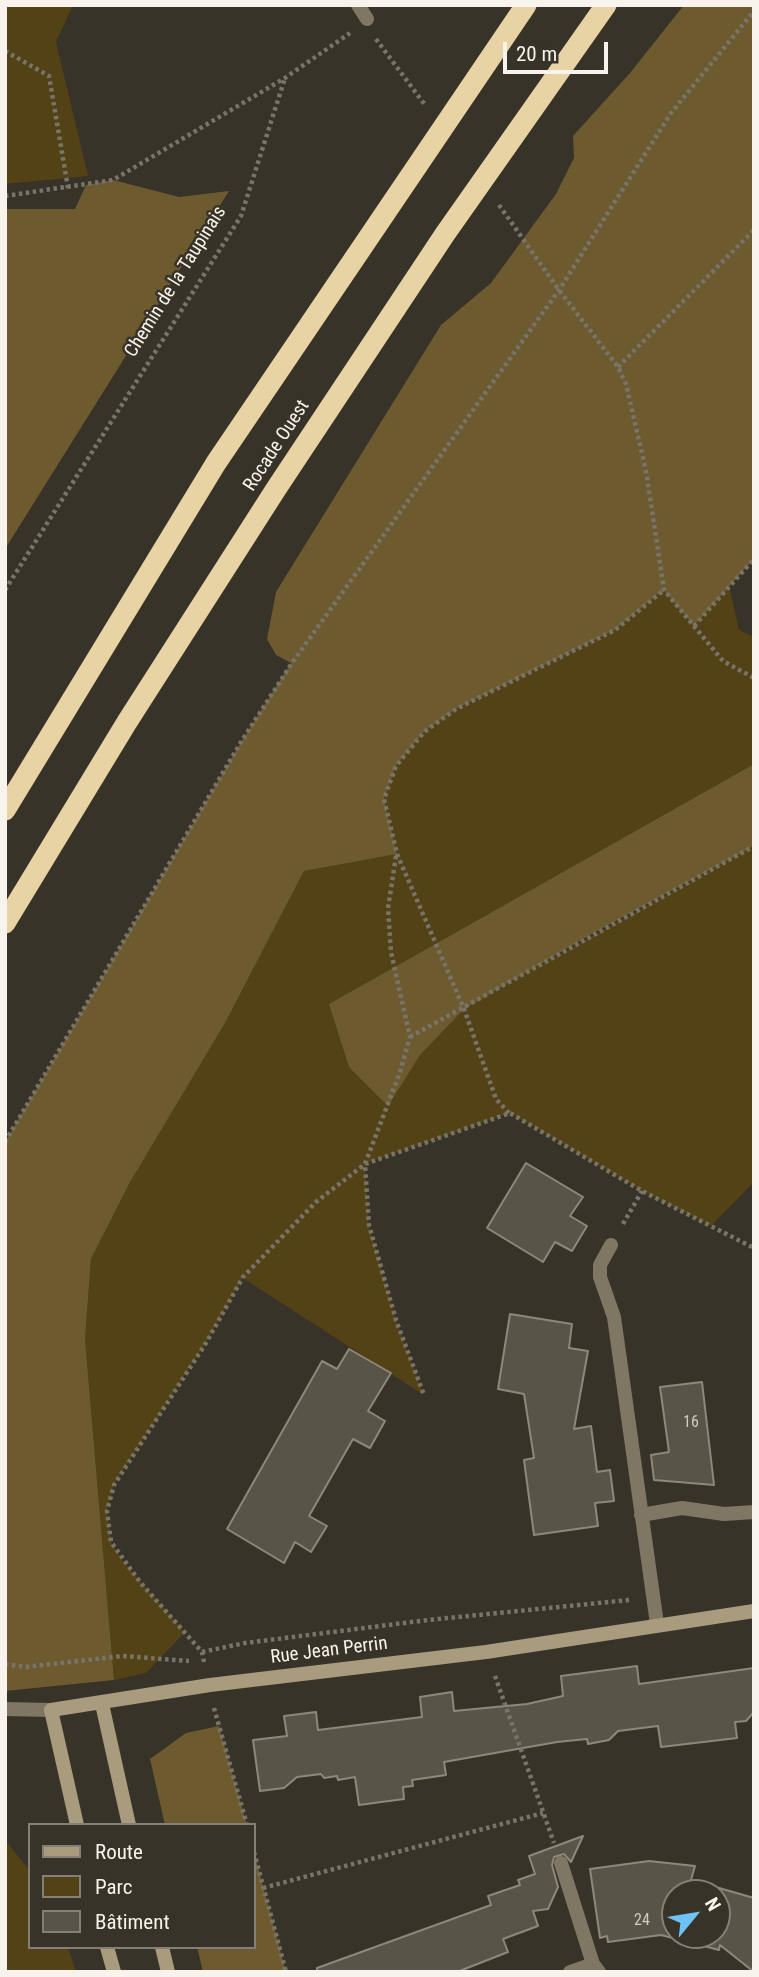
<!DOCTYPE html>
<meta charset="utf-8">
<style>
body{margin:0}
#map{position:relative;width:759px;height:1977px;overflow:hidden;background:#383328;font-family:"Roboto Condensed",sans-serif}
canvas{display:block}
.frame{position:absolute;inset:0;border:7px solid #f8f4ed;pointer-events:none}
.legend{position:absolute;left:28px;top:1823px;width:228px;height:126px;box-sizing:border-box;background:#383328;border:2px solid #858077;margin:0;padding:9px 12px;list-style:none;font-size:21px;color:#f8f4ed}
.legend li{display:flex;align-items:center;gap:14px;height:35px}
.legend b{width:35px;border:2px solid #858077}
.north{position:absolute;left:661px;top:1879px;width:70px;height:70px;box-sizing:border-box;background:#383328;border:2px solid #858077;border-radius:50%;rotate:60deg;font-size:19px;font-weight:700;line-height:28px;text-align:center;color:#f8f4ed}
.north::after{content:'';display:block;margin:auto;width:24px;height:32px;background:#6fc2f4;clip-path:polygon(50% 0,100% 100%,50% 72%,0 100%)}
.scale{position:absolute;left:503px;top:42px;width:105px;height:32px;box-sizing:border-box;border:4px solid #f8f4ed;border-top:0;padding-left:9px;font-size:21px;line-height:24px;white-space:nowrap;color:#f8f4ed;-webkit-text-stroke:5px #383328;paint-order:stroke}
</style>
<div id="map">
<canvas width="759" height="1977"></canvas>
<div class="frame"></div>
<ul class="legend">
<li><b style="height:9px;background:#a99c7e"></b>Route</li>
<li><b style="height:19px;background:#534215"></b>Parc</li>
<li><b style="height:19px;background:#595448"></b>Bâtiment</li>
</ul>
<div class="north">N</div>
<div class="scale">20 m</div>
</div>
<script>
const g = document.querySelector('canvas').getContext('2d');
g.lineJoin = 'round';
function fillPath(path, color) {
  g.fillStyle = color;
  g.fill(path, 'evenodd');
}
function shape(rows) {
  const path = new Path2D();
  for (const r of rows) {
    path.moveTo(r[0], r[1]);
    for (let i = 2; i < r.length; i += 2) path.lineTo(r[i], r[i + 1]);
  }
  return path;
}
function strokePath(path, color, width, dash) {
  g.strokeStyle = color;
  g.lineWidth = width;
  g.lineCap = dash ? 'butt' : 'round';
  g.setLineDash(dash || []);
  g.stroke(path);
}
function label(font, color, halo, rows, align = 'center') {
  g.font = font + ' "Roboto Condensed",sans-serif';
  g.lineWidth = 5;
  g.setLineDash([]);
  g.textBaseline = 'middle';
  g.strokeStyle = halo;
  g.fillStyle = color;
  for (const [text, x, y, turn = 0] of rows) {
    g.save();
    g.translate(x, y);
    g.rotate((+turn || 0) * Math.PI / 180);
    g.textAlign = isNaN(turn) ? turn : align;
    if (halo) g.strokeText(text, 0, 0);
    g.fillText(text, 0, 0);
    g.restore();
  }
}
const green = shape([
 [5,5,73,5,56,42,88,176,5,184],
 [729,585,739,630,754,637,754,764,329,1004,410,1037,754,846,754,1182,711,1226,642,1191,510,1113,365,1164,369,1225,396,1320,424,1395,243,1278,206,1343,114,1485,107,1511,111,1542,122,1560,185,1632,146,1673,114,1680,85,1339,91,1259,129,1184,225,1023,304,871,397,854,384,799,388,781,396,766,424,732,456,709,615,630,654,594,664,590,694,626],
 [5,1840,30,1871,30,1947,68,1947,76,1972,5,1972]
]);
const forest = shape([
 [684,5,754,5,754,559,694,626,663,590,615,630,456,709,424,732,396,766,384,799,397,854,304,871,225,1023,129,1184,91,1259,85,1339,114,1680,5,1691,5,1142,241,742,291,663,276,655,267,639,276,592,441,325,491,283,556,194,574,158,573,136,630,73],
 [113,180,179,197,229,191,5,549,5,209,75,209,86,185],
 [754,764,754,845,749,849,590,935,464,1009,420,1055,388,1106,349,1067,329,1004],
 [219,1726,247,1825,165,1825,150,1759,186,1733],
 [254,1852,286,1972,203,1972,197,1947,254,1947]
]);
const building = shape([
 [526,1163,583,1197,570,1216,587,1226,572,1251,555,1242,543,1262,487,1228,526,1163],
 [510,1314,572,1324,569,1348,588,1351,574,1429,591,1426,597,1472,610,1470,614,1501,595,1503,598,1526,534,1535,524,1460,534,1458,524,1394,498,1389,510,1314],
 [349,1349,391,1373,368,1411,385,1421,370,1448,353,1439,309,1516,327,1526,311,1552,295,1542,284,1563,227,1529,322,1361,337,1369,349,1349],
 [702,1382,714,1485,654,1480,651,1455,669,1452,660,1387,702,1382],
 [637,1666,639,1684,754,1668,754,1712,746,1721,735,1722,737,1738,661,1747,658,1726,618,1731,609,1740,588,1744,587,1739,557,1742,444,1762,446,1775,412,1780,413,1786,403,1787,404,1799,359,1805,355,1777,338,1780,337,1776,324,1778,321,1774,297,1777,284,1788,260,1791,253,1740,287,1736,284,1716,316,1712,318,1730,422,1717,420,1697,452,1692,454,1711,527,1704,563,1696,561,1676,637,1666],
 [583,1836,571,1862,564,1854,554,1857,552,1865,558,1887,548,1909,533,1911,538,1926,503,1939,508,1952,457,1972,317,1972,317,1968,491,1905,488,1896,520,1885,518,1880,535,1874,529,1856,583,1836],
 [649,1861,695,1866,691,1880,754,1898,754,1972,720,1945,719,1950,661,1935,608,1942,607,1936,600,1938,590,1869,649,1861],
 [675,1893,717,1893,717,1935,675,1935,675,1893]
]);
const path = shape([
 [376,39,425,105],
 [5,51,49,76,68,188],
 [5,196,113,180,285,78,350,33],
 [499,205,559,290,618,367,626,384,646,471,664,590,723,661,754,678],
 [618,367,754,230],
 [5,590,241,216,285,78],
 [694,626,754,559],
 [396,856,388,908,391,952,410,1037,400,1072,365,1164,369,1225,396,1320,424,1395],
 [410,1037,754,846],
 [509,1113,496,1099,464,1009,397,854,384,799,396,766,424,732,456,709,615,630,664,590],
 [5,1142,241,742,292,663,559,290,671,113,754,11],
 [623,1224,642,1191],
 [202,1652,245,1643,428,1620,629,1600],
 [204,1662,202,1652,140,1582,111,1542,107,1511,114,1485,206,1343,243,1277,316,1202,365,1164,510,1113,642,1191,754,1248],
 [5,1664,25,1667,123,1656,189,1661],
 [495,1676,554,1843],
 [214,1708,247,1825],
 [254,1852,286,1972],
 [263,1888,543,1813]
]);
const street = shape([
 [358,5,367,19],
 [611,1245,600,1265,600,1277,614,1317,657,1624],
 [641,1515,682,1508,724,1514,754,1512],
 [5,1709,51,1710],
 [561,1863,593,1964,599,1972],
 [570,1972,593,1964]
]);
const secondary = shape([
 [102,1704,129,1825],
 [77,1825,51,1710,210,1685,486,1652,754,1611],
 [107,1947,114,1972],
 [162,1947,168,1972]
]);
const highway = shape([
 [5,810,216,463,526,5],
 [5,923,127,722,276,489,445,234,606,5]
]);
const numberNames = [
 ["16",691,1423],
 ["24",642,1921]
];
const streetNames = [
 ["Chemin de la Taupinais",176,282,-58],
 ["Rocade Ouest",277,446,-57],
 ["Rue Jean Perrin",329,1651,-7]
];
fillPath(green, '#534215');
fillPath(forest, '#6d5b2f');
fillPath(building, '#595448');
strokePath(building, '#8e887b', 2);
strokePath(path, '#78746a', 4.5, [3.5, 3.5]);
strokePath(street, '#7f7664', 14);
strokePath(secondary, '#a99c7e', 14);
strokePath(highway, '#e7d3a3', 21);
label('16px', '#d0ccc4', null, numberNames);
label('19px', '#f8f4ed', '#383328', streetNames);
</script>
